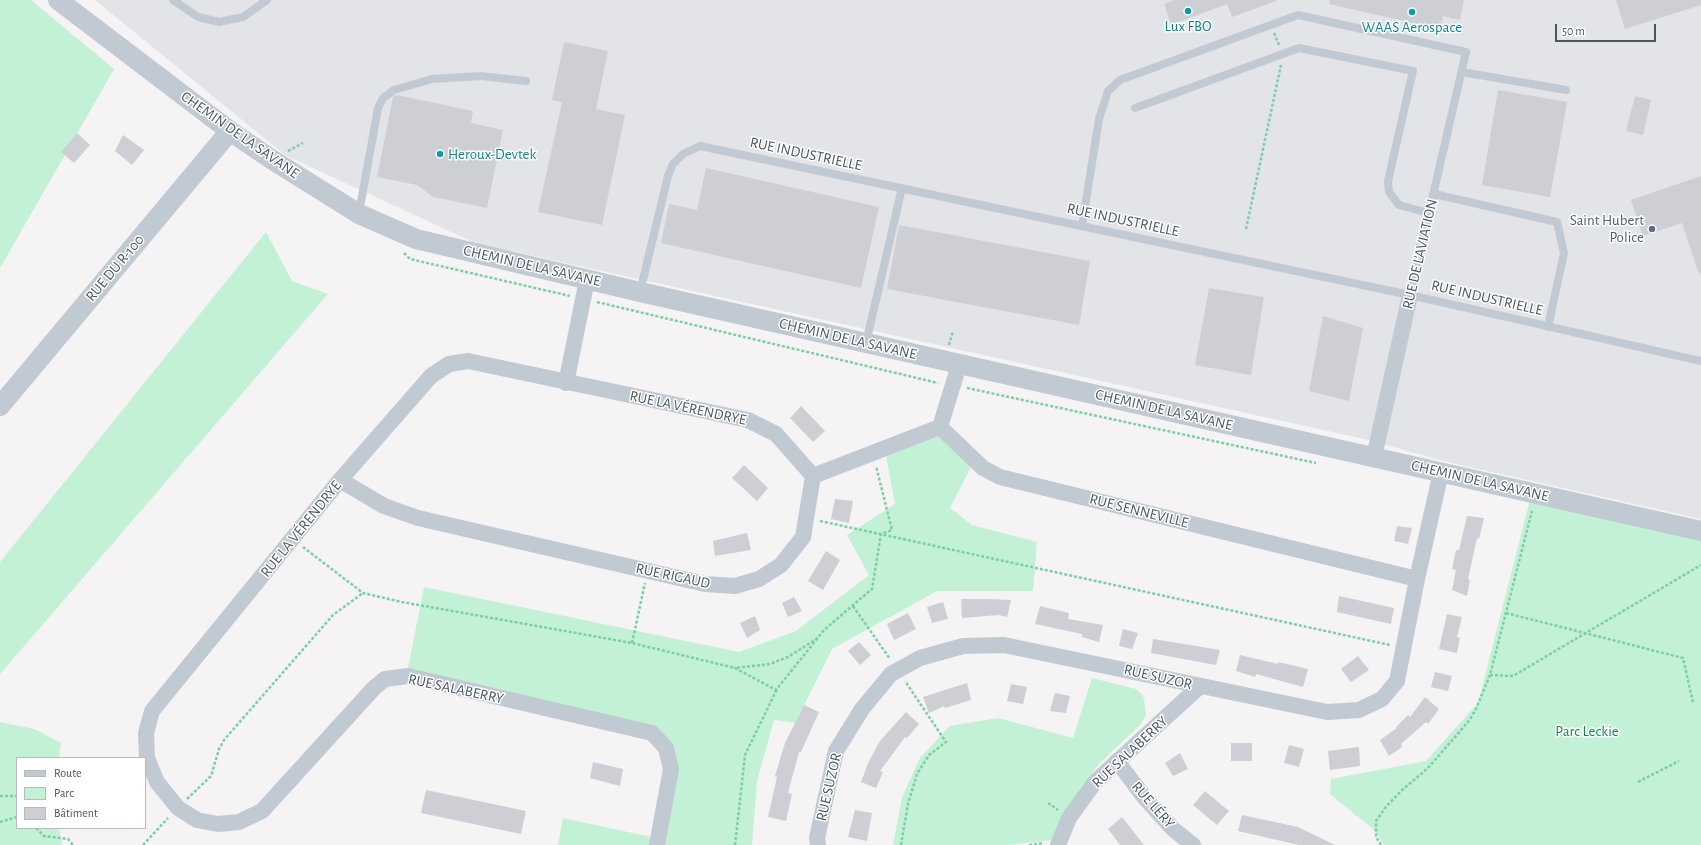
<!DOCTYPE html>
<meta charset="utf-8">
<style>
body{margin:0}
#map{position:relative;width:1701px;height:845px;overflow:hidden;background:#f5f3f3;font-family:"Alegreya Sans",sans-serif}
canvas{display:block}
.legend{position:absolute;left:16px;top:757px;width:130px;height:72px;box-sizing:border-box;background:#fff;border:1px solid #b7bbc0;margin:0;padding:5px 7px;list-style:none;font-size:12px;color:#4a5661}
.legend li{display:flex;align-items:center;gap:8px;height:20px}
.legend b{width:20px;border:1px solid #b7bbc0}
.scale{position:absolute;left:1555px;top:24px;width:101px;height:18px;box-sizing:border-box;border:2px solid #4a5661;border-top:0;padding-left:5px;font-size:12px;line-height:14px;white-space:nowrap;color:#4a5661;-webkit-text-stroke:3px #fff;paint-order:stroke}
</style>
<div id="map">
<canvas width="1701" height="845"></canvas>
<ul class="legend">
<li><b style="height:5px;background:#c1cad2"></b>Route</li>
<li><b style="height:11px;background:#c3f1d5"></b>Parc</li>
<li><b style="height:11px;background:#cdcfd5"></b>Bâtiment</li>
</ul>
<div class="scale">50 m</div>
</div>
<script>
const g = document.querySelector('canvas').getContext('2d');
g.lineJoin = 'round';
function fillPath(path, color) {
  g.fillStyle = color;
  g.fill(path, 'evenodd');
}
function shape(rows) {
  const path = new Path2D();
  for (const r of rows) {
    path.moveTo(r[0], r[1]);
    for (let i = 2; i < r.length; i += 2) path.lineTo(r[i], r[i + 1]);
  }
  return path;
}
function strokePath(path, color, width, dash) {
  g.strokeStyle = color;
  g.lineWidth = width;
  g.lineCap = dash ? 'butt' : 'round';
  g.setLineDash(dash || []);
  g.stroke(path);
}
function label(font, color, halo, rows, align = 'center') {
  g.font = font + ' "Alegreya Sans",sans-serif';
  g.lineWidth = 3;
  g.setLineDash([]);
  g.textBaseline = 'middle';
  g.strokeStyle = halo;
  g.fillStyle = color;
  for (const [text, x, y, turn = 0] of rows) {
    g.save();
    g.translate(x, y);
    g.rotate((+turn || 0) * Math.PI / 180);
    g.textAlign = isNaN(turn) ? turn : align;
    if (halo) g.strokeText(text, 0, 0);
    g.fillText(text, 0, 0);
    g.restore();
  }
}
const airport = shape([
 [95,0,1701,0,1701,519,1443,461,1369,440,475,243,285,155]
]);
const green = shape([
 [0,0,31,0,114,69,0,268],
 [266,232,292,281,328,294,0,674,0,562],
 [947,433,972,465,950,508,972,525,1037,542,1033,591,937,591,832,649,795,723,774,720,757,781,752,845,661,845,668,741,408,668,424,587,739,652,796,631,869,575,847,535,895,504,886,456],
 [1530,500,1701,536,1701,845,1384,845,1374,830,1330,794,1331,779,1426,761,1478,703],
 [1092,678,1136,689,1142,694,1144,699,1146,715,1141,724,1099,764,1081,787,1052,840,1009,845,893,845,902,797,920,758,950,726,998,718,1073,738],
 [0,722,34,729,61,743,59,758,17,758,17,828,59,828,62,845,0,845],
 [563,818,651,837,650,845,558,845]
]);
const building = shape([
 [1174,0,1276,0,1276,1,1232,17,1227,4,1171,25,1164,4],
 [1330,0,1464,0,1460,20,1443,16,1440,29,1329,4],
 [1616,0,1701,0,1701,5,1625,29],
 [564,42,608,51,596,109,625,115,602,225,538,212,562,102,552,100],
 [1498,90,1567,102,1550,197,1482,185],
 [397,95,473,111,471,123,503,130,487,208,433,197,417,185,377,177,393,97],
 [1635,96,1651,100,1643,135,1626,131],
 [77,133,90,145,74,163,61,152],
 [123,135,144,150,132,165,115,151],
 [706,168,879,207,861,288,661,243,669,204,697,210],
 [1701,176,1701,273,1699,274,1682,223,1643,236,1631,200],
 [899,225,1090,261,1079,325,887,289],
 [1209,288,1264,297,1251,375,1195,365],
 [1323,316,1363,328,1349,401,1309,391],
 [801,406,825,431,813,442,790,418],
 [744,465,768,488,757,501,732,478],
 [835,499,853,501,849,523,831,519],
 [1467,516,1484,518,1479,539,1477,538,1468,579,1470,580,1467,596,1452,590,1456,570,1452,569,1456,550,1459,550],
 [1397,526,1412,528,1408,544,1394,541],
 [747,533,751,550,715,556,713,541],
 [826,551,840,560,823,590,808,581],
 [1339,596,1394,608,1391,624,1337,612],
 [794,597,802,611,788,617,782,603],
 [961,599,990,599,1011,600,1007,617,999,615,962,618],
 [943,602,948,619,932,623,927,607],
 [1040,606,1069,613,1068,619,1103,625,1099,642,1082,637,1082,634,1035,624],
 [908,613,916,629,894,640,887,624],
 [1447,614,1462,617,1457,637,1460,638,1457,653,1439,649],
 [755,616,760,630,747,638,740,623],
 [1123,629,1138,633,1132,649,1119,646],
 [1153,639,1220,650,1216,665,1151,653],
 [859,642,871,655,860,665,848,651],
 [1240,655,1278,664,1278,662,1308,669,1303,687,1256,674,1255,677,1236,671],
 [1358,656,1369,670,1351,682,1341,669],
 [1435,672,1452,676,1448,691,1431,687],
 [967,683,971,700,945,708,944,706,929,713,923,697],
 [1011,684,1027,687,1023,704,1007,701],
 [1055,693,1070,696,1066,713,1050,711],
 [1425,697,1439,709,1428,724,1426,722,1401,744,1402,747,1389,756,1380,740,1397,728,1396,727,1408,715,1410,717],
 [804,705,819,712,801,752,799,752,788,793,792,794,786,821,768,817,777,777,775,776,785,743],
 [906,712,919,724,907,738,905,737,880,771,883,772,876,788,861,782,869,761,880,741],
 [1231,743,1252,743,1252,761,1231,761],
 [1289,745,1304,749,1299,767,1284,763],
 [1359,747,1360,766,1330,770,1328,751],
 [1180,753,1188,769,1173,776,1165,763],
 [593,762,623,769,620,786,590,778],
 [426,790,526,811,521,834,421,813],
 [1205,791,1229,811,1217,825,1193,805],
 [855,810,872,813,867,841,848,837],
 [1242,815,1298,827,1335,845,1299,845,1238,831],
 [1122,817,1144,845,1120,845,1108,829]
]);
const path = shape([
 [1274,33,1279,45],
 [288,151,303,143],
 [1246,229,1281,65],
 [404,253,410,259,570,296],
 [597,302,938,383],
 [949,345,953,331],
 [967,388,1316,463],
 [820,521,1390,645],
 [303,547,363,593,402,602,632,643,735,668],
 [853,606,890,659],
 [1506,613,1683,658,1693,702],
 [818,638,788,657,770,664,735,668,776,690,824,630,872,589,881,534,892,530,876,466],
 [632,643,645,583],
 [1490,675,1513,676,1701,565],
 [1638,782,1679,761],
 [0,796,17,796],
 [187,799,211,776,219,749,224,740,333,615,363,593],
 [1048,803,1058,810],
 [0,822,17,817],
 [36,828,44,836,68,839,73,845],
 [143,845,168,818],
 [735,845,745,755,777,689],
 [901,845,908,804,917,774,929,755,946,742,905,681],
 [1029,845,1044,843],
 [1381,845,1376,837,1376,821,1385,808,1401,791,1428,768,1468,722,1475,711,1490,675,1532,511]
]);
const service = shape([
 [173,0,198,17,219,22,243,17,267,0],
 [1462,72,1566,90],
 [1135,108,1299,48,1413,71,1388,181,1389,192,1399,205,1429,213],
 [1434,194,1557,222,1564,253,1548,327],
 [359,213,378,108,383,98,394,90,432,79,481,76,526,81],
 [1082,226,1099,119,1108,91,1120,80,1298,15,1466,52,1410,295],
 [640,292,668,176,673,164,683,154,700,146,1410,295,1701,361],
 [866,343,902,188]
]);
const minor = shape([
 [959,365,940,427,983,468,1000,477,1417,579],
 [566,383,587,280],
 [1374,457,1410,295],
 [340,480,384,506,418,518,705,584,735,586,759,579,781,565,803,537,813,476,940,427],
 [1117,761,1144,797,1173,829,1193,845],
 [657,845,671,769,666,748,652,733,408,676,385,679,374,688,262,811,239,822,218,824,197,820,178,808,157,782,147,758,146,733,152,711,340,480,431,376,449,364,468,361,748,420,776,434,813,476],
 [818,845,817,838,836,751,862,709,891,674,920,658,963,646,1004,645,1327,712,1359,710,1382,699,1397,681,1417,579,1441,472],
 [1058,845,1069,818,1095,782,1199,687]
]);
const tertiary = shape([
 [58,0,230,131,271,159,359,214,416,239,640,292,1701,531],
 [0,406,230,131]
]);
const markers = [
 [1188,11,4,"#0f9aa8"],
 [1412,12,4,"#0f9aa8"],
 [440,154,4,"#0f9aa8"],
 [1652,229,4,"#5c6f8a"]
];
const cultureNames = [
 ["Lux FBO",1188,26],
 ["WAAS Aerospace",1412,27],
 ["Heroux-Devtek",448,154,"left"]
];
const streetNames = [
 ["CHEMIN DE LA SAVANE",240,135,35],
 ["RUE INDUSTRIELLE",806,154,12],
 ["RUE INDUSTRIELLE",1123,220,12],
 ["RUE DE L'AVIATION",1420,254,-77],
 ["CHEMIN DE LA SAVANE",532,266,13],
 ["RUE DU R-100",115,268,-50],
 ["RUE INDUSTRIELLE",1487,298,13],
 ["CHEMIN DE LA SAVANE",848,339,13],
 ["RUE LA VÉRENDRYE",688,408,12],
 ["CHEMIN DE LA SAVANE",1164,410,13],
 ["CHEMIN DE LA SAVANE",1480,481,13],
 ["RUE SENNEVILLE",1139,511,14],
 ["RUE LA VÉRENDRYE",301,529,-51],
 ["RUE RIGAUD",673,576,12],
 ["RUE SUZOR",1158,677,13],
 ["RUE SALABERRY",456,689,12],
 ["RUE SALABERRY",1130,752,-43],
 ["RUE SUZOR",829,787,-77],
 ["RUE LÉRY",1153,805,49]
];
const serviceNames = [
 ["Saint Hubert",1644,220],
 ["Police",1644,237]
];
const parkNames = [
 ["Parc Leckie",1587,731]
];
fillPath(airport, '#e2e4e7');
fillPath(green, '#c3f1d5');
fillPath(building, '#cdcfd5');
strokePath(path, '#7ad0a6', 2.5, [3, 2]);
strokePath(service, '#c1cad2', 8);
strokePath(minor, '#c1cad2', 16);
strokePath(tertiary, '#c1cad2', 20);
for (const [x, y, r, color] of markers) {
  const dot = new Path2D();
  dot.arc(x, y, r, 0, 2 * Math.PI);
  g.fillStyle = color;
  g.fill(dot);
  strokePath(dot, '#fff', 1.5);
}
label('15px', '#0d838f', '#fff', cultureNames);
label('15px', '#4a5661', '#fff', streetNames);
label('15px', '#4e5e75', '#fff', serviceNames, 'right');
label('15px', '#17864f', '#fff', parkNames);
</script>
